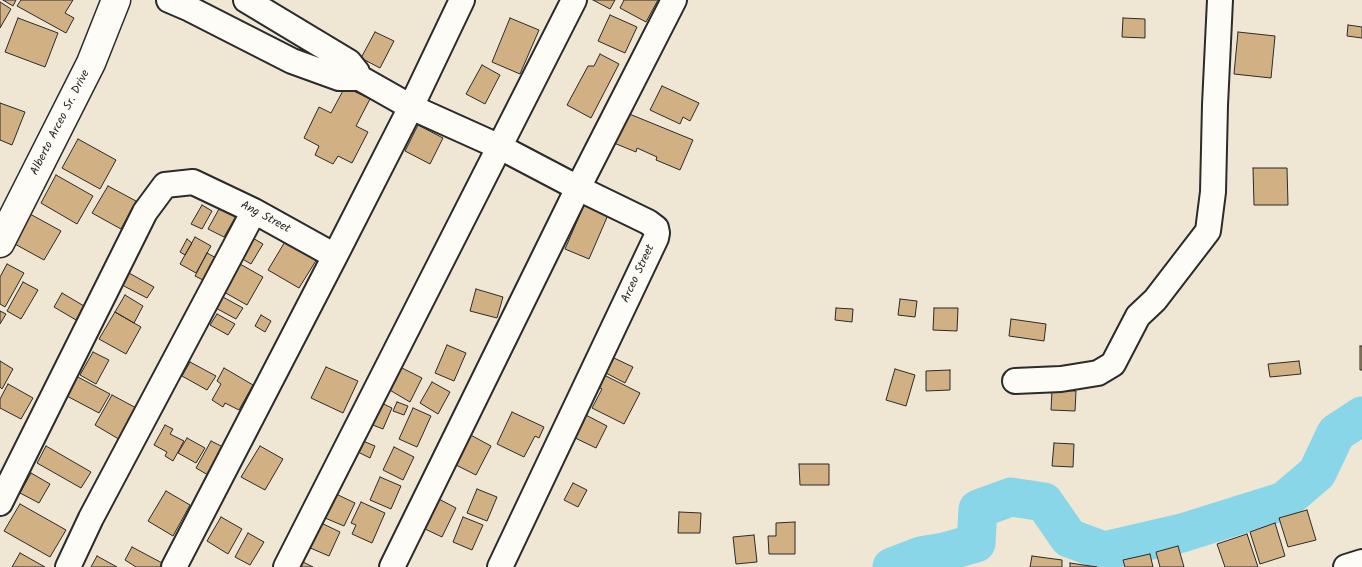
<!DOCTYPE html>
<style>
body{margin:0}
canvas{display:block;background:#f0e6d4}
</style>
<canvas width="1362" height="567"></canvas>
<script>
const g = document.querySelector('canvas').getContext('2d');
g.lineJoin = 'round';
function shape(rows) {
  const path = new Path2D();
  for (const r of rows) {
    path.moveTo(r[0], r[1]);
    for (let i = 2; i < r.length; i += 2) path.lineTo(r[i], r[i + 1]);
  }
  return path;
}
function strokePath(path, color, width, dash) {
  g.strokeStyle = color;
  g.lineWidth = width;
  g.lineCap = dash ? 'butt' : 'round';
  g.setLineDash(dash || []);
  g.stroke(path);
}
function fillPath(path, color) {
  g.fillStyle = color;
  g.fill(path, 'evenodd');
}
function label(font, color, halo, rows, align = 'center') {
  g.font = font + ' Kalam,sans-serif';
  g.lineWidth = 4;
  g.setLineDash([]);
  g.textBaseline = 'middle';
  g.strokeStyle = halo;
  g.fillStyle = color;
  for (const [text, x, y, turn = 0] of rows) {
    g.save();
    g.translate(x, y);
    g.rotate((+turn || 0) * Math.PI / 180);
    g.textAlign = isNaN(turn) ? turn : align;
    if (halo) g.strokeText(text, 0, 0);
    g.fillText(text, 0, 0);
    g.restore();
  }
}
const river = shape([
 [892,567,921,556,944,552,976,543,978,509,1011,497,1044,502,1069,538,1104,551,1182,533,1284,501,1317,473,1336,433,1362,416]
]);
const building = shape([
 [3,0,16,0,13,6,3,0],
 [21,0,73,0,65,13,74,18,66,33,17,6,21,0],
 [593,0,615,0,610,9,593,0],
 [624,0,658,0,646,22,620,8,624,0],
 [0,2,11,9,0,28,0,2],
 [610,15,637,27,625,53,598,41,610,15],
 [18,18,58,33,45,67,5,52,18,18],
 [510,18,539,30,520,74,492,62,510,18],
 [1123,18,1145,19,1145,38,1122,37,1123,18],
 [1348,25,1362,27,1362,38,1347,36,1348,25],
 [375,32,394,41,380,68,361,58,375,32],
 [1238,32,1275,36,1271,78,1234,74,1238,32],
 [600,54,619,64,591,118,567,105,588,66,594,66,600,54],
 [482,65,500,75,485,104,466,94,482,65],
 [662,86,699,103,690,121,683,117,680,124,650,110,662,86],
 [345,87,370,99,356,126,368,132,352,163,338,156,333,164,315,155,319,146,304,138,319,107,331,113,345,87],
 [0,103,25,112,12,145,0,140,0,103],
 [627,113,693,140,680,170,656,160,657,157,637,148,636,152,614,143,627,113],
 [418,125,443,138,430,164,405,151,418,125],
 [78,139,116,160,100,189,62,168,78,139],
 [1253,168,1287,168,1288,205,1254,205,1253,168],
 [56,175,93,196,77,224,41,203,56,175],
 [108,186,136,201,121,229,92,213,108,186],
 [202,205,212,211,202,229,191,224,202,205],
 [584,205,608,215,589,259,565,249,584,205],
 [220,207,236,216,224,237,208,229,220,207],
 [30,214,61,231,44,260,13,243,30,214],
 [195,237,211,246,196,273,180,264,195,237],
 [251,237,263,244,251,264,239,257,251,237],
 [187,239,192,243,185,255,180,252,187,239],
 [286,240,317,259,299,288,268,270,286,240],
 [207,253,218,259,205,281,195,276,207,253],
 [7,264,24,273,5,307,0,304,0,277,7,264],
 [240,264,263,277,247,305,224,292,240,264],
 [129,273,154,287,147,298,122,285,129,273],
 [23,282,38,290,21,319,7,311,23,282],
 [476,289,503,297,497,318,470,311,476,289],
 [62,293,84,306,76,320,54,307,62,293],
 [125,295,143,306,134,323,115,312,125,295],
 [221,296,243,308,236,319,214,307,221,296],
 [900,299,917,301,915,317,898,315,900,299],
 [836,308,853,309,852,322,835,320,836,308],
 [934,308,958,308,957,331,933,330,934,308],
 [0,311,6,314,0,324,0,311],
 [115,312,141,327,126,354,99,339,115,312],
 [217,314,235,324,228,335,210,325,217,314],
 [261,315,271,321,265,332,255,326,261,315],
 [1011,319,1046,324,1044,341,1009,336,1011,319],
 [447,345,466,353,454,381,435,373,447,345],
 [1360,346,1362,346,1362,370,1360,370,1360,346],
 [93,352,109,360,96,384,80,375,93,352],
 [614,358,633,367,625,383,606,373,614,358],
 [0,361,13,369,2,389,0,387,0,361],
 [1299,361,1301,374,1270,377,1268,364,1299,361],
 [190,362,216,376,207,390,182,376,190,362],
 [326,367,358,381,343,413,311,398,326,367],
 [400,367,422,378,410,402,388,389,400,367],
 [224,368,253,385,239,410,225,403,223,407,212,400,221,384,217,381,224,368],
 [895,369,915,375,906,406,886,400,895,369],
 [950,370,950,390,926,391,926,371,950,370],
 [598,372,640,393,624,424,592,408,602,389,592,384,598,372],
 [76,376,110,394,99,413,65,395,76,376],
 [432,382,450,392,438,414,420,403,432,382],
 [8,384,33,398,21,419,0,408,0,399,8,384],
 [1052,390,1076,391,1075,411,1051,410,1052,390],
 [112,395,140,410,122,441,95,425,112,395],
 [375,400,392,408,383,429,365,422,375,400],
 [397,402,408,406,404,415,393,411,397,402],
 [413,408,431,416,417,447,399,439,413,408],
 [512,412,544,427,539,438,535,436,524,457,497,444,512,412],
 [580,412,607,426,596,448,569,435,580,412],
 [165,425,173,429,170,434,184,441,173,461,165,456,167,452,154,445,165,425],
 [467,433,491,446,476,475,452,463,467,433],
 [187,438,205,448,196,463,178,453,187,438],
 [211,441,223,447,208,475,196,468,211,441],
 [363,441,375,446,370,458,358,452,363,441],
 [1054,443,1074,444,1073,467,1052,466,1054,443],
 [46,446,91,472,81,488,37,463,46,446],
 [260,446,283,459,265,490,241,477,260,446],
 [394,447,414,457,403,480,383,470,394,447],
 [799,464,829,464,829,485,800,485,799,464],
 [31,473,50,484,39,503,20,493,31,473],
 [380,477,401,486,391,509,370,500,380,477],
 [573,483,587,490,578,507,564,500,573,483],
 [477,489,497,497,487,521,467,513,477,489],
 [166,491,190,505,173,536,148,521,166,491],
 [336,494,355,503,344,526,325,518,336,494],
 [437,498,456,508,442,537,423,528,437,498],
 [361,502,385,513,372,543,352,534,356,525,351,523,361,502],
 [20,504,66,530,50,557,4,531,20,504],
 [1307,510,1316,540,1288,547,1279,518,1307,510],
 [679,512,701,513,700,533,678,533,679,512],
 [221,517,242,529,228,554,207,541,221,517],
 [463,517,483,525,472,550,453,542,463,517],
 [319,522,340,532,329,556,308,547,319,522],
 [795,522,795,554,769,554,768,536,776,536,776,523,795,522],
 [1275,523,1285,556,1260,564,1250,532,1275,523],
 [248,533,264,542,250,565,235,557,248,533],
 [1247,534,1258,567,1225,567,1217,544,1247,534],
 [754,535,757,562,736,564,733,537,754,535],
 [1178,546,1184,567,1160,567,1156,552,1178,546],
 [132,547,164,564,162,567,136,567,125,560,132,547],
 [20,553,45,567,12,567,20,553],
 [1150,554,1153,567,1125,567,1123,560,1150,554],
 [97,556,117,567,91,567,97,556],
 [1032,556,1062,560,1062,567,1030,567,1032,556],
 [299,560,313,567,295,567,299,560],
 [1070,563,1097,567,1070,567,1070,563]
]);
const street = shape([
 [169,0,190,9,292,61,339,78,354,78,358,77,411,107,500,147,578,188,648,222,656,228,657,233,656,238,500,567],
 [246,0,349,62,357,72,358,77],
 [1015,381,1061,379,1098,373,1113,364,1138,316,1155,300,1208,231,1213,192,1215,105,1220,0],
 [0,503,145,212,165,185,193,182,254,211,335,256],
 [68,567,91,518,254,211],
 [174,567,335,256,411,107,462,0],
 [286,567,574,0],
 [392,567,578,188,674,0],
 [1346,567,1362,562]
]);
const secondary = shape([
 [0,243,91,63,116,0]
]);
const streetNames = [
 ["Alberto Arceo Sr. Drive",61,123,-63],
 ["Ang Street",265,218,28],
 ["Arceo Street",639,274,-65]
];
strokePath(river, '#89d6e9', 39);
fillPath(building, '#d1b184');
strokePath(building, '#2b2b2b', 1);
strokePath(street, '#2b2b2b', 28);
strokePath(secondary, '#2b2b2b', 31);
strokePath(street, '#fdfcf7', 24);
strokePath(secondary, '#fdfcf7', 28);
label('12px', '#2b2b2b', '#fdfcf7', streetNames);
</script>
